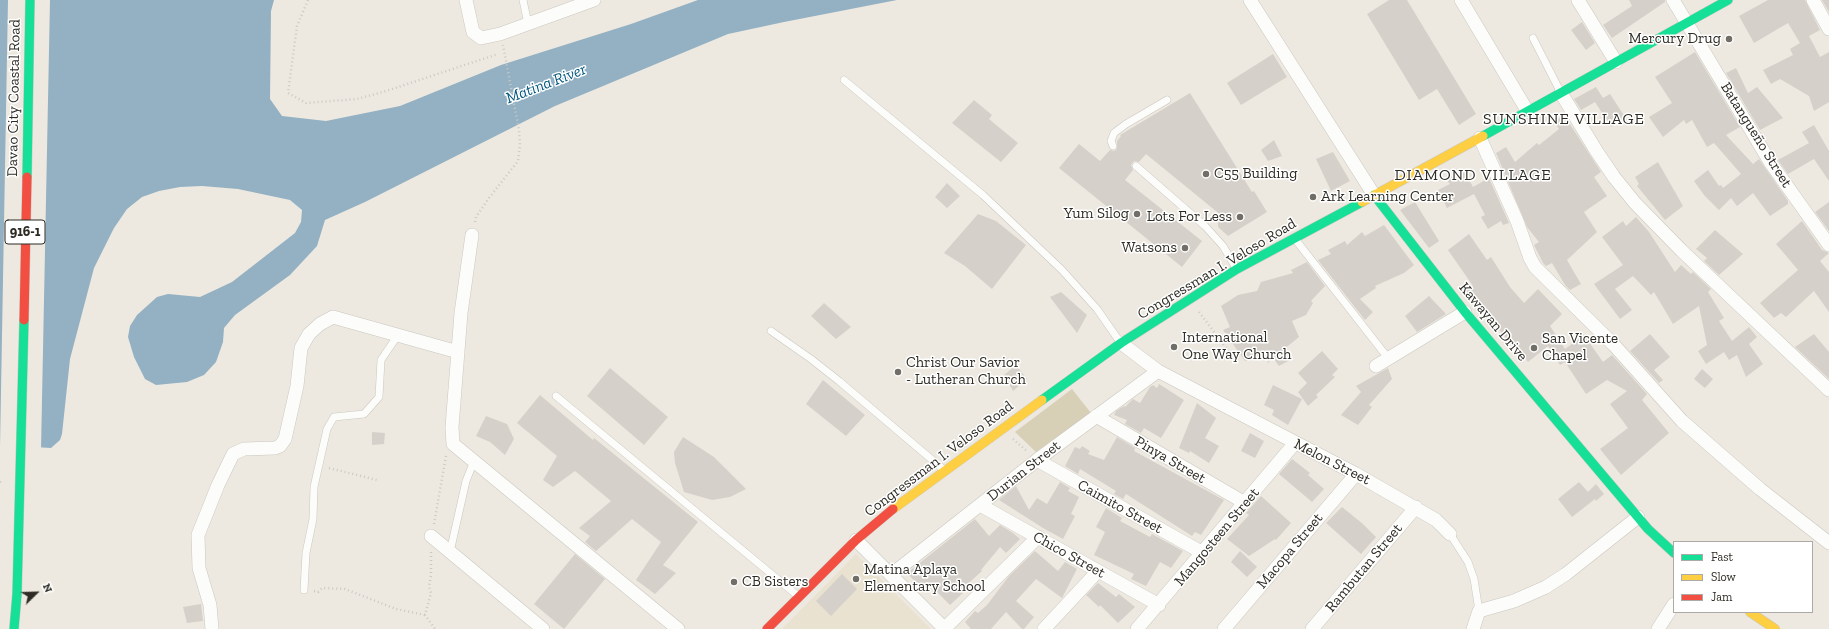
<!DOCTYPE html>
<meta charset="utf-8">
<style>
body{margin:0}
#map{position:relative;width:1829px;height:629px;overflow:hidden;background:#ede9e0;font-family:"Zilla Slab",serif}
canvas{display:block}
.legend{position:absolute;left:1673px;top:541px;width:140px;height:72px;box-sizing:border-box;background:#fff;border:1px solid #abaaa7;margin:0;padding:5px 7px;list-style:none;font-size:12px;color:#2d2b24}
.legend li{display:flex;align-items:center;gap:8px;height:20px}
.legend b{width:20px;border:1px solid #abaaa7}
.north{position:absolute;left:16px;top:573px;width:40px;height:40px;-webkit-text-stroke:3px #fff;paint-order:stroke;rotate:67deg;font-size:11px;font-weight:700;line-height:16px;text-align:center;color:#2d2b24}
.north::after{content:'';display:block;margin:auto;width:14px;height:18px;background:#2d2b24;clip-path:polygon(50% 0,100% 100%,50% 72%,0 100%)}
</style>
<div id="map">
<canvas width="1829" height="629"></canvas>
<ul class="legend">
<li><b style="height:5px;background:#16e098"></b>Fast</li>
<li><b style="height:5px;background:#ffcf43"></b>Slow</li>
<li><b style="height:5px;background:#f24e42"></b>Jam</li>
</ul>
<div class="north">N</div>
</div>
<script>
const g = document.querySelector('canvas').getContext('2d');
g.lineJoin = 'round';
function fillPath(path, color) {
  g.fillStyle = color;
  g.fill(path, 'evenodd');
}
function shape(rows) {
  const path = new Path2D();
  for (const r of rows) {
    path.moveTo(r[0], r[1]);
    for (let i = 2; i < r.length; i += 2) path.lineTo(r[i], r[i + 1]);
  }
  return path;
}
function strokePath(path, color, width, dash) {
  g.strokeStyle = color;
  g.lineWidth = width;
  g.lineCap = dash ? 'butt' : 'round';
  g.setLineDash(dash || []);
  g.stroke(path);
}
function label(font, color, halo, rows, align = 'center') {
  g.font = font + ' "Zilla Slab",serif';
  g.lineWidth = 3;
  g.setLineDash([]);
  g.textBaseline = 'middle';
  g.strokeStyle = halo;
  g.fillStyle = color;
  for (const [text, x, y, turn = 0] of rows) {
    g.save();
    g.translate(x, y);
    g.rotate((+turn || 0) * Math.PI / 180);
    g.textAlign = isNaN(turn) ? turn : align;
    if (halo) g.strokeText(text, 0, 0);
    g.fillText(text, 0, 0);
    g.restore();
  }
}
const built = shape([
 [856,554,931,629,782,629]
]);
const green = shape([
 [1072,389,1091,413,1036,452,1015,432]
]);
const water = shape([
 [0,0,274,0,271,11,270,99,282,116,326,121,400,106,501,65,631,24,698,0,897,0,784,22,728,34,555,106,365,202,325,220,317,246,290,275,235,315,224,328,223,342,216,362,204,375,187,382,156,385,145,379,134,357,128,337,130,326,137,315,157,297,168,294,200,297,232,282,295,233,301,222,302,210,290,200,238,189,202,186,180,187,159,191,142,197,127,209,114,228,94,268,70,359,62,434,60,440,51,448,0,445]
]);
const pier = shape([
 [8,0,50,0,41,449,0,447]
]);
const building = shape([
 [1389,0,1407,0,1476,114,1459,125,1437,89,1419,100,1367,14],
 [1629,0,1665,0,1665,2,1612,38,1603,25,1632,6],
 [1768,0,1805,0,1820,30,1809,36,1820,57,1829,52,1829,102,1814,111,1809,96,1780,79,1771,84,1763,70,1793,55,1790,49,1800,43,1788,23,1754,43,1739,16],
 [1822,0,1829,0,1829,12],
 [1582,22,1595,43,1586,50,1571,30],
 [1695,52,1740,127,1726,135,1753,164,1759,159,1788,201,1788,204,1770,216,1753,193,1737,206,1731,198,1719,210,1704,195,1694,181,1708,170,1719,186,1721,185,1723,188,1741,174,1714,143,1707,147,1692,120,1686,124,1684,120,1663,137,1649,117,1672,103,1655,77],
 [1273,54,1287,77,1241,105,1227,83],
 [1736,68,1748,93,1757,87,1783,118,1760,130,1726,73],
 [1596,87,1603,98,1610,94,1625,117,1611,127,1595,102,1581,110,1574,99],
 [1190,93,1252,192,1254,191,1267,212,1228,236,1218,227,1218,223,1222,216,1146,154,1139,162,1134,161,1131,165,1133,170,1125,180,1202,241,1182,267,1059,168,1079,144,1100,161,1110,150,1114,151,1117,149,1117,141,1121,136,1120,135],
 [974,100,992,115,989,119,1018,143,1001,162,952,123],
 [1564,115,1601,172,1594,177,1607,196,1584,212,1597,232,1567,260,1581,284,1570,290,1565,285,1552,263,1546,266,1543,263,1534,245,1539,242,1527,227,1496,153,1506,147,1515,162,1537,143,1539,145,1559,129,1554,122],
 [1814,125,1829,151,1829,181,1814,159,1788,174,1778,160,1809,143,1802,132],
 [1274,140,1282,156,1268,161,1261,150],
 [1333,152,1350,181,1331,191,1316,159],
 [1658,162,1683,206,1665,220,1637,186,1639,184,1635,177],
 [1464,170,1473,187,1489,178,1509,223,1503,225,1501,221,1488,229,1481,217,1485,215,1474,194,1447,208,1438,190,1450,184,1446,179],
 [947,183,960,196,947,208,935,197],
 [1415,202,1439,241,1429,248,1400,210],
 [1829,202,1829,231,1815,212],
 [978,214,996,221,1026,245,992,289,965,266,944,253],
 [1636,217,1649,232,1675,272,1681,265,1691,274,1693,272,1711,289,1708,292,1724,318,1719,321,1732,341,1749,327,1757,337,1749,344,1763,364,1746,377,1737,355,1729,360,1724,352,1706,364,1698,351,1707,345,1699,306,1673,324,1654,292,1651,295,1633,276,1615,289,1632,310,1620,319,1594,284,1623,265,1602,237,1623,221,1626,226],
 [1802,221,1822,250,1829,253,1820,261,1829,272,1829,312,1814,291,1786,317,1781,313,1774,318,1760,303,1798,270,1776,244],
 [1384,225,1414,265,1404,273,1375,286,1376,288,1360,299,1373,312,1365,320,1318,260,1331,254,1328,250,1345,241,1347,245,1362,232,1365,236],
 [1715,230,1743,254,1719,275,1704,261,1707,258,1696,249],
 [1469,234,1487,260,1491,257,1510,287,1524,303,1538,289,1562,314,1550,326,1565,349,1584,335,1603,362,1612,355,1647,394,1642,400,1669,433,1621,475,1600,449,1628,428,1610,404,1627,391,1607,380,1586,394,1565,362,1560,365,1548,346,1528,362,1517,347,1515,349,1496,326,1494,328,1465,291,1473,286,1448,250],
 [1307,262,1325,286,1311,301,1313,303,1306,315,1292,321,1299,337,1283,350,1290,360,1279,366,1273,358,1267,364,1273,351,1245,361,1223,330,1230,327,1221,306,1238,295,1257,291,1261,282,1293,273,1291,270],
 [1061,292,1087,315,1077,333,1050,297],
 [1429,296,1446,314,1417,332,1405,316],
 [824,303,851,327,836,339,811,316],
 [1650,334,1670,357,1654,370,1663,380,1659,383,1630,351],
 [1814,334,1829,352,1829,379,1795,347],
 [1322,351,1338,369,1332,375,1335,377,1316,395,1318,397,1308,406,1298,392,1307,383,1298,373],
 [1016,365,1027,379,1013,391,1004,375],
 [610,368,668,417,644,445,587,396],
 [1388,368,1392,379,1369,405,1372,407,1358,425,1341,415,1361,392,1356,386],
 [1702,369,1713,379,1705,388,1694,379],
 [823,380,865,415,846,436,806,404],
 [1159,384,1184,400,1161,438,1144,428,1141,433,1125,424,1127,420,1114,415,1116,411,1124,406,1125,407,1133,399,1140,403,1150,387,1153,385,1157,388],
 [1273,385,1302,399,1288,425,1272,415,1274,410,1264,405],
 [540,395,593,440,594,438,698,522,663,565,676,573,655,594,636,580,661,542,632,519,596,551,585,542,590,536,579,528,611,501,575,471,553,487,543,480,557,456,517,423],
 [1197,403,1216,418,1205,438,1219,446,1209,463,1190,451,1189,453,1179,448],
 [486,416,507,424,514,439,505,455,490,442,476,436],
 [372,432,385,433,384,444,372,445],
 [1250,433,1264,441,1255,458,1241,451],
 [683,437,714,457,746,489,730,497,712,500,684,492,675,463,674,452],
 [1117,437,1135,448,1134,451,1224,500,1201,535,1195,532,1192,536,1126,494,1123,499,1114,494,1116,491,1080,469,1078,474,1065,466,1075,447,1080,449,1082,446,1090,451,1088,454,1104,460],
 [1292,459,1310,473,1308,475,1324,489,1312,502,1279,474],
 [1060,482,1070,488,1068,491,1079,497,1071,514,1075,516,1063,539,1043,528,999,500,1016,486,1029,510,1037,498,1047,504],
 [1579,482,1588,492,1596,484,1604,494,1596,501,1595,499,1572,517,1558,499],
 [1261,496,1291,523,1276,540,1275,539,1249,556,1227,539,1249,515,1246,513],
 [1342,507,1363,524,1376,537,1361,554,1326,523],
 [1106,508,1122,518,1120,521,1150,537,1152,534,1183,551,1171,568,1160,562,1146,586,1131,579,1134,574,1094,555,1105,532,1096,527],
 [975,519,989,536,1000,525,1013,533,1020,539,1006,553,1000,547,981,570,982,571,961,590,963,593,950,605,927,582,921,588,907,573],
 [1035,551,1058,571,1065,562,1077,569,1062,598,1036,579,1016,601,1034,617,1024,629,1022,629,1006,612,991,629,971,629,965,622,975,611,978,613,987,605,1009,576],
 [1240,551,1257,567,1247,577,1231,562],
 [575,554,605,579,564,629,534,604],
 [842,574,857,589,831,616,816,601],
 [1098,583,1116,597,1119,594,1135,607,1118,623,1100,605,1099,607,1086,595],
 [201,604,203,621,187,623,183,607]
]);
const path = shape([
 [308,0,297,26,288,93,306,103,357,99,383,92,498,54],
 [475,222,476,217,489,198,518,161,520,145,519,130,503,45],
 [1199,312,1230,353],
 [1013,439,1028,452],
 [329,468,377,480],
 [0,482,1,481],
 [434,524,446,456],
 [431,552,431,576,429,586,431,593,425,615,435,629],
 [314,591,318,592,322,588,345,589,396,609,425,615]
]);
const lane = shape([
 [523,0,528,24],
 [1533,38,1561,93],
 [844,80,983,195,1062,270,1097,309,1120,342],
 [1113,146,1111,141,1114,133,1126,124,1167,100],
 [1136,166,1205,226,1223,246,1236,268],
 [1295,239,1388,358],
 [771,331,811,359,839,381,943,469],
 [556,396,798,596],
 [1450,534,1468,562,1474,579,1479,611],
 [450,552,466,481,474,461],
 [304,590,306,553,313,519,314,487,327,429,334,417,364,414,379,397,381,360,398,335]
]);
const street = shape([
 [466,0,473,32,481,38,500,34,594,0],
 [1250,0,1374,195],
 [1461,0,1528,112],
 [1578,0,1616,62],
 [1673,0,1770,162,1829,245],
 [1813,0,1829,29],
 [1561,93,1597,152,1614,177,1635,203,1682,251,1829,390],
 [1480,138,1517,221,1530,258,1535,267,1614,345,1682,421,1760,489,1829,543],
 [472,235,461,313,452,427,453,444,678,629],
 [1121,343,1158,371,1356,474,1436,520,1450,534],
 [1376,366,1465,312],
 [1096,416,1245,503],
 [1037,460,1203,553],
 [980,505,1159,605],
 [431,536,543,629],
 [856,540,945,629],
 [892,574,1037,460,1158,371],
 [945,628,1038,537],
 [212,629,210,605,199,568,198,535,218,485,233,454,244,449,275,448,280,446,285,439,297,386,301,348,309,334,320,324,333,317,458,352],
 [1044,629,1098,571],
 [1137,629,1295,443],
 [1224,629,1356,474],
 [1312,629,1416,507],
 [1473,629,1479,611,1514,601,1546,587,1566,574,1638,517],
 [1658,629,1674,604]
]);
const fast = shape([
 [1483,136,1728,0],
 [27,177,30,0],
 [1374,195,1465,312,1648,529,1674,553],
 [1042,400,1121,343,1237,269,1362,202],
 [14,629,17,594,24,320]
]);
const slow = shape([
 [1362,202,1483,136],
 [893,509,1042,400],
 [1750,612,1775,629]
]);
const jam = shape([
 [24,320,27,177],
 [767,629,856,540,893,509]
]);
const markers = [
 [1729,39,4,"#706e66"],
 [1206,174,4,"#706e66"],
 [1313,197,4,"#706e66"],
 [1137,214,4,"#706e66"],
 [1240,217,4,"#706e66"],
 [1185,248,4,"#706e66"],
 [1174,347,4,"#706e66"],
 [1534,348,4,"#706e66"],
 [898,372,4,"#706e66"],
 [856,579,4,"#706e66"],
 [734,582,4,"#706e66"]
];
const shields = [
 [25,232,40]
];
const shieldNames = [
 ["916-1",25,232]
];
const poiNames = [
 ["Mercury Drug",1721,39,"right"],
 ["C55 Building",1214,174],
 ["Ark Learning Center",1321,197],
 ["Yum Silog",1129,214,"right"],
 ["Lots For Less",1232,217,"right"],
 ["Watsons",1177,248,"right"],
 ["International",1182,338],
 ["One Way Church",1182,355],
 ["San Vicente",1542,339],
 ["Chapel",1542,356],
 ["Christ Our Savior",906,363],
 ["- Lutheran Church",906,380],
 ["Matina Aplaya",864,570],
 ["Elementary School",864,587],
 ["CB Sisters",742,582]
];
const streetNames = [
 ["Davao City Coastal Road",14,98,-89],
 ["Batangueño Street",1756,135,58],
 ["Congressman I. Veloso Road",1217,269,-31],
 ["Kawayan Drive",1493,322,50],
 ["Congressman I. Veloso Road",939,459,-37],
 ["Pinya Street",1170,460,30],
 ["Melon Street",1332,462,27],
 ["Durian Street",1024,471,-38],
 ["Caimito Street",1120,507,29],
 ["Mangosteen Street",1217,537,-50],
 ["Macopa Street",1290,551,-50],
 ["Chico Street",1069,555,29],
 ["Rambutan Street",1364,568,-50]
];
const waterNames = [
 ["Matina River",546,84,-21]
];
const neighbourhoodNames = [
 ["SUNSHINE VILLAGE",1564,119],
 ["DIAMOND VILLAGE",1473,175]
];
fillPath(built, '#e9e2d0');
fillPath(green, '#d8cfb7');
fillPath(water, '#93b1c3');
fillPath(pier, '#ede9e0');
fillPath(building, '#d5d1ca');
strokePath(lane, '#cac7bf', 8);
strokePath(street, '#cac7bf', 14);
strokePath(fast, '#cac7bf', 10);
strokePath(slow, '#cac7bf', 10);
strokePath(jam, '#cac7bf', 10);
strokePath(path, '#cac9c6', 2.5, [1, 3]);
strokePath(lane, '#fcfcfa', 7);
strokePath(street, '#fcfcfa', 13);
strokePath(fast, '#16e098', 9);
strokePath(slow, '#ffcf43', 9);
strokePath(jam, '#f24e42', 9);
for (const [x, y, r, color] of markers) {
  const dot = new Path2D();
  dot.arc(x, y, r, 0, 2 * Math.PI);
  g.fillStyle = color;
  g.fill(dot);
  strokePath(dot, '#fff', 1.5);
}
for (const [x, y, w] of shields) {
  const box = new Path2D();
  box.roundRect(x - w / 2, y - 12, w, 24, 3);
  g.fillStyle = '#fff';
  g.fill(box);
  strokePath(box, '#2d2b24', 1);
}
label('bold 14px', '#2d2b24', null, shieldNames);
label('15px', '#2d2b24', '#fff', poiNames, 'left');
label('15px', '#2d2b24', '#fff', streetNames);
label('italic 16px', '#00567e', '#fff', waterNames);
g.letterSpacing = '1px';
label('16px', '#2d2b24', '#fff', neighbourhoodNames);
g.letterSpacing = '0px';
</script>
